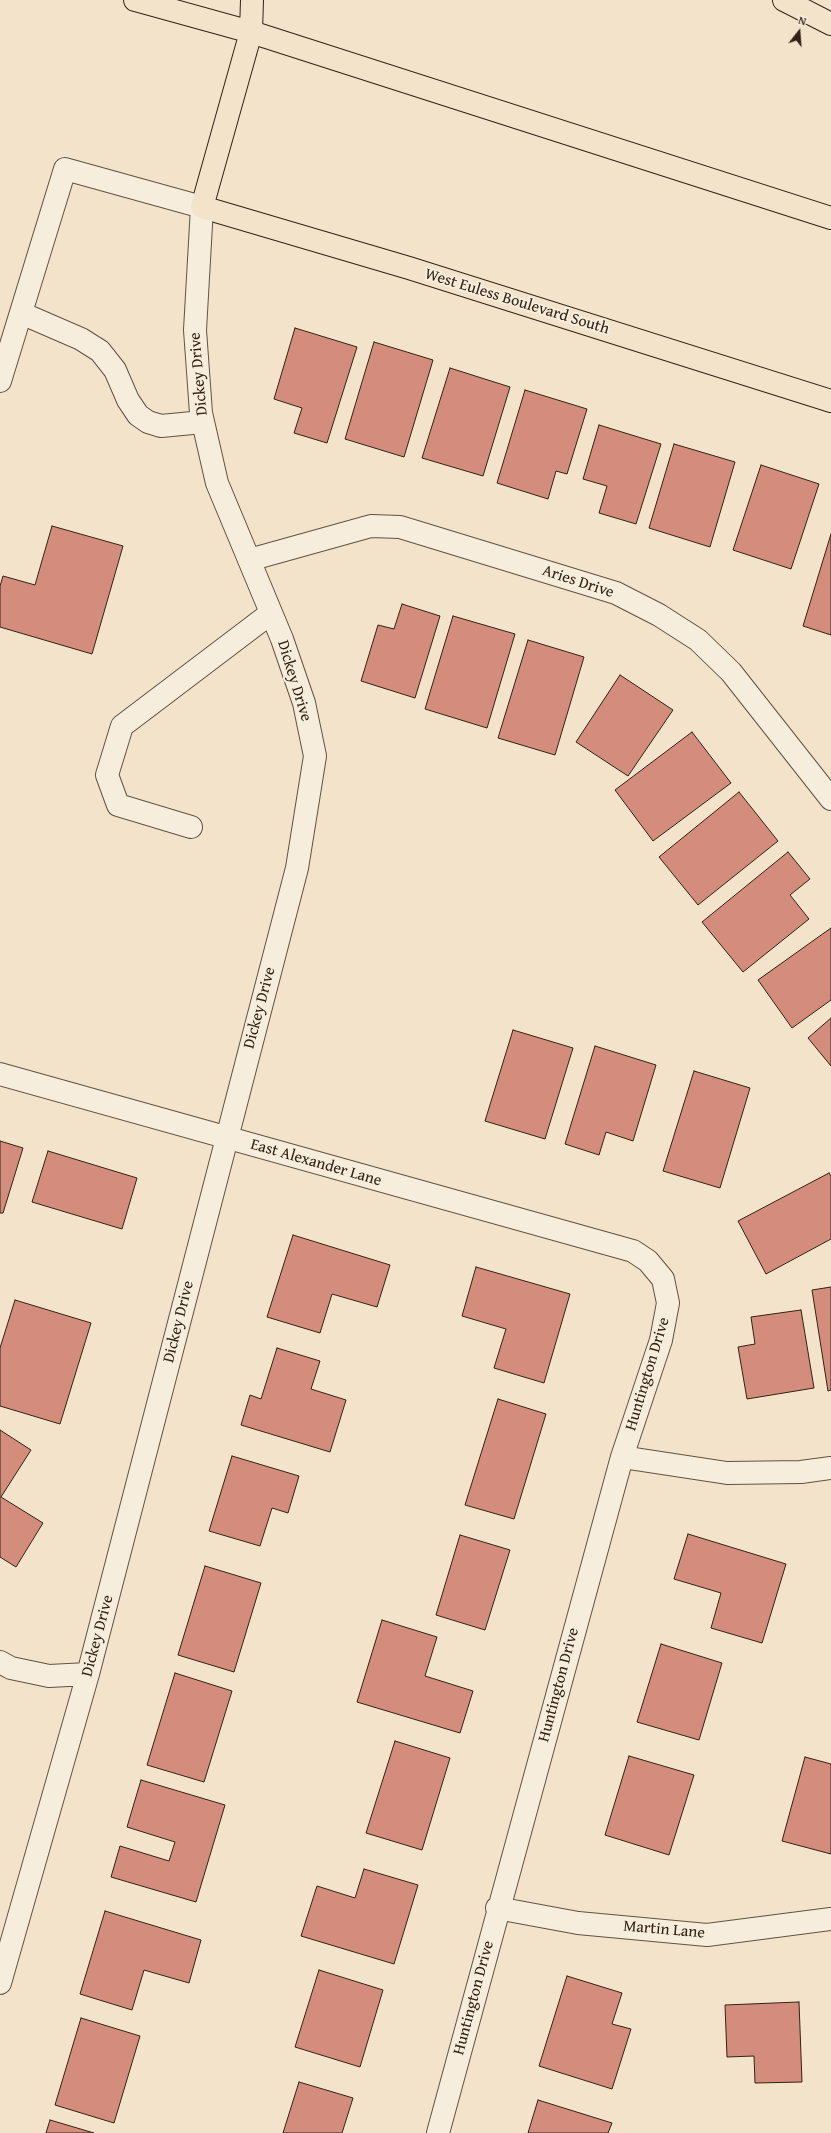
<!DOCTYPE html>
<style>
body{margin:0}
#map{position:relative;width:831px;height:2133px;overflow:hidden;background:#f3e3ca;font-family:"Gentium Book Plus",serif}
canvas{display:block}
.north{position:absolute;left:779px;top:12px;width:40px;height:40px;-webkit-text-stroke:3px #f7eddd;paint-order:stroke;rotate:17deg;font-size:11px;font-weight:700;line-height:16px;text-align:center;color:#312214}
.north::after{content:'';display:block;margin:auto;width:14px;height:18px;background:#312214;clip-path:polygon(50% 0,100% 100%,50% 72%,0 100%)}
</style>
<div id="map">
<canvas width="831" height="2133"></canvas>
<div class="north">N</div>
</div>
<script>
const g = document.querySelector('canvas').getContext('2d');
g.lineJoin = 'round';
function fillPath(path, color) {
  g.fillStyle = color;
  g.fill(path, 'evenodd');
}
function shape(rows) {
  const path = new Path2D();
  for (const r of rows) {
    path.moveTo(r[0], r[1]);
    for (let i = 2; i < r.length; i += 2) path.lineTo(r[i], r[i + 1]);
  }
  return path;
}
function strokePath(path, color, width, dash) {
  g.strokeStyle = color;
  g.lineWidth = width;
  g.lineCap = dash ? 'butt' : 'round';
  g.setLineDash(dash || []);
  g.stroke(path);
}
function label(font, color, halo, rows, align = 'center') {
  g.font = font + ' "Gentium Book Plus",serif';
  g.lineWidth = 4;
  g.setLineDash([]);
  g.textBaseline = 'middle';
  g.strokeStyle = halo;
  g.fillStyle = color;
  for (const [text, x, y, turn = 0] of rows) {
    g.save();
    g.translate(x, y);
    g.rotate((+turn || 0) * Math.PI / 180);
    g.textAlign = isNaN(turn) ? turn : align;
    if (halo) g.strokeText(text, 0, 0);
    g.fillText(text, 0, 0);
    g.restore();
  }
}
const building = shape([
 [295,328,357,347,327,443,294,433,302,408,274,399,295,328],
 [374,342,433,360,404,457,345,439,374,342],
 [450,368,510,387,483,476,422,458,450,368],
 [525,390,587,409,567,474,556,471,548,499,497,483,525,390],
 [599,425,661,444,636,524,599,513,607,486,583,479,599,425],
 [674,444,735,462,710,547,649,528,674,444],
 [761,465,819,484,791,569,733,550,761,465],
 [52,526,123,546,92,654,0,627,0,586,3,576,35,585,52,526],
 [831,534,831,635,803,626,831,534],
 [402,604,440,616,415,698,361,681,378,625,394,629,402,604],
 [453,616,515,634,487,728,425,709,453,616],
 [528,640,584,657,555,755,498,738,528,640],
 [620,675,673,710,628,776,576,742,620,675],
 [692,732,731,783,653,841,615,790,692,732],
 [739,792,778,841,698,905,659,857,739,792],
 [788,852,810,879,790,895,809,919,743,972,702,922,788,852],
 [831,928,831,1000,792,1028,758,980,831,928],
 [831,1018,831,1066,808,1038,831,1018],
 [513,1030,573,1048,545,1139,485,1121,513,1030],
 [595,1046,656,1065,633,1141,606,1132,599,1155,565,1144,595,1046],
 [694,1071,750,1088,720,1188,663,1171,694,1071],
 [0,1141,23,1148,3,1213,0,1213,0,1141],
 [48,1151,137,1178,122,1229,32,1202,48,1151],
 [829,1173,831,1176,831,1239,766,1274,738,1221,829,1173],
 [293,1235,390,1265,377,1307,332,1294,320,1333,267,1317,293,1235],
 [476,1267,570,1294,544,1383,494,1368,506,1329,462,1316,476,1267],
 [831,1287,831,1390,828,1391,812,1290,831,1287],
 [15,1300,91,1323,60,1424,0,1406,0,1348,15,1300],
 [801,1310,814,1388,747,1399,738,1347,755,1344,751,1317,801,1310],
 [277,1348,320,1361,311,1389,346,1400,330,1452,241,1425,250,1395,261,1399,277,1348],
 [498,1399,546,1414,514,1519,465,1505,498,1399],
 [0,1430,31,1450,1,1497,43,1523,16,1567,0,1557,0,1430],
 [232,1456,299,1476,288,1513,272,1508,260,1546,209,1531,232,1456],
 [688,1534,786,1564,762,1643,711,1628,721,1593,674,1579,688,1534],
 [460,1535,510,1550,485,1630,436,1615,460,1535],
 [205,1566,261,1583,234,1672,178,1655,205,1566],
 [382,1620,437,1637,425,1676,473,1691,460,1733,357,1702,382,1620],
 [661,1644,722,1663,699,1740,637,1722,661,1644],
 [175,1673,232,1691,204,1782,147,1765,175,1673],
 [395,1741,450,1758,422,1850,366,1833,395,1741],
 [629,1756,694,1775,669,1855,605,1835,629,1756],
 [805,1757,831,1764,831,1854,782,1841,805,1757],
 [141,1780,225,1805,196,1902,111,1877,120,1846,169,1861,175,1842,127,1827,141,1780],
 [364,1869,418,1885,394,1964,301,1936,317,1886,355,1898,364,1869],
 [105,1911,201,1940,189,1983,144,1970,132,2010,80,1994,105,1911],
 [319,1970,383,1990,360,2067,295,2047,319,1970],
 [567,1976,622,1993,612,2024,631,2029,612,2089,539,2066,567,1976],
 [799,2002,802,2082,755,2083,754,2056,727,2057,725,2005,799,2002],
 [81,2018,140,2036,114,2123,55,2105,81,2018],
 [299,2082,353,2098,342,2133,283,2133,299,2082],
 [538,2100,612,2123,608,2133,528,2133,538,2100],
 [50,2120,94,2133,46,2133,50,2120]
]);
const minor = shape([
 [21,313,81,339,100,351,115,370,128,400,138,415,148,422,161,426,203,422],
 [0,381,65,169,202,207,195,330,201,413,217,483,282,639,304,703,315,756,297,868,88,1674,0,1983],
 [249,560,371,526,400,527,616,593,659,615,698,640,731,672,831,799],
 [191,827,118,805,107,775,122,726,271,613],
 [0,1074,633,1251,648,1261,663,1279,668,1303,661,1340,622,1457,438,2133],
 [622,1457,727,1473,801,1472,831,1468],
 [0,1662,11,1668,49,1676,88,1674],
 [497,1908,578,1923,707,1935,831,1919]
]);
const major = shape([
 [135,0,251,32],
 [252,0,251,32,202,207,409,268,831,401]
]);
const highway = shape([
 [784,0,831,24],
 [251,32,831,218]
]);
const streetNames = [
 ["West Euless Boulevard South",517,302,17],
 ["Dickey Drive",199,374,-95],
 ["Aries Drive",578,582,18],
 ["Dickey Drive",294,681,73],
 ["Dickey Drive",260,1008,-75],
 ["East Alexander Lane",316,1163,16],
 ["Dickey Drive",179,1322,-76],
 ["Huntington Drive",648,1374,-73],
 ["Dickey Drive",98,1636,-75],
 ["Huntington Drive",559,1685,-75],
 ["Martin Lane",664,1930,5],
 ["Huntington Drive",474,1998,-75]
];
fillPath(building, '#d48d7c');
strokePath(building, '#312214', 1);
strokePath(minor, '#625242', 24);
strokePath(major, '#312214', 24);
strokePath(highway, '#312214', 24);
strokePath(minor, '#f7eddd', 22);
strokePath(major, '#f3e3ca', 22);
strokePath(highway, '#f3e3ca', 22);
label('16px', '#312214', '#f7eddd', streetNames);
</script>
